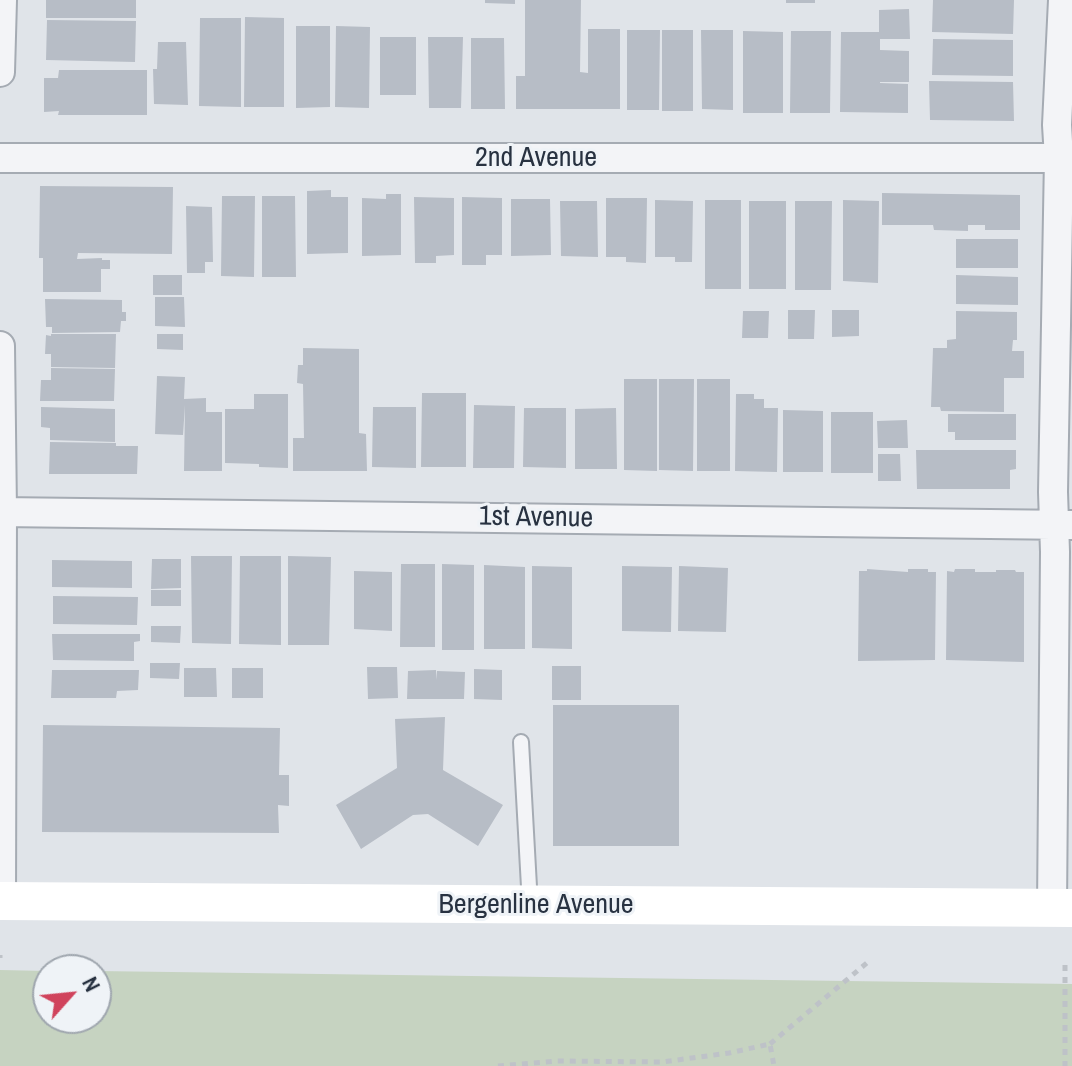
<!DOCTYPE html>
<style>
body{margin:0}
#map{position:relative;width:1072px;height:1066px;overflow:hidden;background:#e0e4e9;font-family:"Archivo Narrow",sans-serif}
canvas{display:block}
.north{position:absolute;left:32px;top:954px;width:80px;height:80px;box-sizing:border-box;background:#eff3f7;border:2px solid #9fa6ae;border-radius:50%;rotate:63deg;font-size:22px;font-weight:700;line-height:32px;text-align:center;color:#283241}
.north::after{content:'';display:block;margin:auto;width:28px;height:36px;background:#d0435c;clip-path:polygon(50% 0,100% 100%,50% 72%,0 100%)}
</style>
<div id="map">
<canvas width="1072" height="1066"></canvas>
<div class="north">N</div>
</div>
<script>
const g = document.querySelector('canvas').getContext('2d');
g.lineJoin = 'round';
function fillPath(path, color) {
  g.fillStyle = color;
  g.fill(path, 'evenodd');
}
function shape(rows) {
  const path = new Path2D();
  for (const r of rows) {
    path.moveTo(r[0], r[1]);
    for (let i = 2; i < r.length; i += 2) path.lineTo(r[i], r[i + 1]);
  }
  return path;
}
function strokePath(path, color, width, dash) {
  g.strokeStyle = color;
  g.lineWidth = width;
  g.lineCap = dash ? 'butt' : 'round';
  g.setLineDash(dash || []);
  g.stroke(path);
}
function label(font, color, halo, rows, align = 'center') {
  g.font = font + ' "Archivo Narrow",sans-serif';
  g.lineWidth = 6;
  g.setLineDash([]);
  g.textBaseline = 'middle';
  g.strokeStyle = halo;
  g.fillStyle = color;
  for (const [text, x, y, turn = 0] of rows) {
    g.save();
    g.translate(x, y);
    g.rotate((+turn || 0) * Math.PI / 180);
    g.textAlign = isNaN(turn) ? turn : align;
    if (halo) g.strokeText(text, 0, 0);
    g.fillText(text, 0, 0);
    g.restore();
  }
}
const green = shape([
 [0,970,48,971,48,1018,96,1018,96,971,1072,984,1072,1066,0,1066]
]);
const building = shape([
 [46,0,136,0,136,18,46,18],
 [485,0,515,0,515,4,485,3],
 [525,0,581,0,580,72,588,73,588,29,620,29,620,109,516,109,516,76,525,76],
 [786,0,815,0,815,3,786,3],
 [933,0,1014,0,1013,34,932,32],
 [909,9,910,39,880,39,880,50,909,51,909,82,880,82,880,83,908,84,908,113,840,112,841,32,879,32,879,10],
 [245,17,284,18,284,107,244,107],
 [200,18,241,18,241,107,199,106],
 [47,20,136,21,135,62,46,60],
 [296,26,330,26,330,107,296,108],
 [336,26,370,27,369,108,335,107],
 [627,30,660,30,659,110,627,110],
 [662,30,693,30,693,111,662,111],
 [701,30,733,30,733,110,702,109],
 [743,31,783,32,783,113,743,113],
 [791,31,831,31,830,113,790,113],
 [380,37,416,37,416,95,380,95],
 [428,37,463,37,461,108,429,108],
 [471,38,504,38,505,109,471,109],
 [933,39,1013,40,1013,76,932,75],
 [158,42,186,42,188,105,154,104,153,69,157,69],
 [59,70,147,70,147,115,58,115,59,111,44,112,44,78,58,78],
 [929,81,1013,82,1014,121,930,120],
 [40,186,173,187,172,254,78,253,77,259,102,258,102,260,110,260,110,269,101,269,101,292,43,292,43,258,39,258],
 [331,190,331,197,348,197,348,253,307,254,307,191],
 [882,193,1020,195,1020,230,985,230,985,225,968,225,968,231,934,230,933,225,882,225],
 [386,194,401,194,401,255,362,256,362,198,386,199],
 [222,196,255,196,254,277,221,276],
 [262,196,295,196,296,277,262,277],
 [414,197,454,198,454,255,436,256,436,263,415,263],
 [462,197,502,198,502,255,486,255,486,265,462,265],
 [606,198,647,198,646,263,626,262,626,257,606,257],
 [511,199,550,199,551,255,511,256],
 [655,200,693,201,692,262,675,262,675,257,655,257],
 [705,200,741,200,741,289,705,289],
 [843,200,879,201,878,283,843,281],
 [560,201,597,201,598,257,561,256],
 [749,201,786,201,786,289,749,289],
 [795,201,832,201,831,290,795,290],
 [186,206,212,207,213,262,205,262,205,273,187,273],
 [956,239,1018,239,1018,268,956,268],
 [153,275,182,275,182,295,153,295],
 [956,275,1018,277,1018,305,956,304],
 [155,297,184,297,185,327,155,326],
 [45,299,122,300,122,312,126,312,126,321,121,321,120,332,52,333,52,327,46,327],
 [788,310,815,310,814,339,788,339],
 [832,310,859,310,859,336,832,337],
 [743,311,769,311,768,338,742,338],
 [956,311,1017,312,1017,340,1013,340,1012,351,1024,351,1024,378,1004,378,1004,412,941,411,940,407,931,407,933,348,947,348,947,340,956,339],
 [51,334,116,334,115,368,51,367,51,354,45,354,46,335,51,336],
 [157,334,183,334,183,350,157,349],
 [303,348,359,349,359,433,366,434,367,471,293,471,293,438,304,438,303,384,297,383,298,365,303,365],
 [51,368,115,369,114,401,40,401,41,380,51,380],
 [157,376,185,377,184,399,206,398,206,412,222,412,222,471,184,471,185,405,183,435,155,434],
 [624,379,657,379,657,471,624,470],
 [659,379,694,379,693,471,659,470],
 [697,379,730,379,730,471,697,471],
 [422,393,466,393,466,467,421,467],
 [254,394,288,394,288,468,259,467,259,464,225,463,225,409,254,409],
 [736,394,754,394,754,399,764,399,764,408,778,408,777,472,735,471],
 [474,405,515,406,514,468,473,468],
 [41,407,115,409,115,442,50,440,50,428,41,427],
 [373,407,416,407,416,468,372,467],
 [524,408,566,408,566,468,523,467],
 [616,408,617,469,575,469,575,409],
 [783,410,823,411,823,472,783,472],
 [831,412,873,412,873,473,831,473],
 [948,414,1016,414,1016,440,955,440,955,432,948,432],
 [907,420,908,448,878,448,877,421],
 [50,442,116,443,116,446,138,446,137,474,49,474],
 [916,450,1016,450,1016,469,1010,470,1010,489,917,489],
 [878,454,900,454,901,481,878,481],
 [191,556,232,556,231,644,192,643],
 [240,556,281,556,281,645,239,644],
 [288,556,331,557,329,645,288,645],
 [152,559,181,559,181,588,151,589],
 [52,560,132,561,132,588,52,587],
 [401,564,435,564,435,647,400,647],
 [442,564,474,565,474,650,442,650],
 [484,565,525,567,525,649,484,649],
 [532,566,572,567,572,649,532,648],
 [622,566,672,567,671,632,622,631],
 [679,566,728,568,726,632,678,631],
 [867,569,908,572,908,569,928,569,928,572,936,572,935,660,858,661,859,571,867,571],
 [955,569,975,569,975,572,996,572,996,570,1015,570,1016,572,1024,572,1024,662,946,660,947,571,954,572],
 [354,571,392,572,392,631,354,629],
 [151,590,181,590,181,606,151,606],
 [53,596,138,597,137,625,53,624],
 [151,626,181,626,180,643,151,642],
 [52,634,140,634,140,641,134,642,134,661,53,660],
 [150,663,180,663,179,679,150,678],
 [552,666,581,666,581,700,552,700],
 [367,667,397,667,398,698,368,699],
 [184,668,216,668,217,697,184,697],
 [232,668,263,668,263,698,232,698],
 [474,669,502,670,502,700,474,699],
 [52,670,139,670,138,690,117,691,116,698,51,698],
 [436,670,436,680,437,671,465,672,464,699,407,699,408,671],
 [553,705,679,705,679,846,553,846],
 [445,717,443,770,503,805,478,846,428,814,413,815,361,849,336,805,397,768,395,719],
 [43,725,280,728,279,775,289,775,289,806,278,805,279,833,42,832]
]);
const path = shape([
 [0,958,0,955],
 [1065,965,1065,1066],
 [770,1044,868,962],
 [498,1066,557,1061,662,1062,729,1053,770,1044,774,1066]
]);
const lane = shape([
 [521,742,530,905]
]);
const street = shape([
 [0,72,2,0],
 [0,158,1072,158],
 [0,346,2,512,1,901],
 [0,512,1072,525],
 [1052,908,1055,552,1053,492,1059,158,1057,125,1063,0]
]);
const secondary = shape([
 [0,901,1072,908]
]);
const streetNames = [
 ["2nd Avenue",536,158],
 ["1st Avenue",536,518,1],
 ["Bergenline Avenue",536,905]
];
fillPath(green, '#c6d3c1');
fillPath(building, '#b7bdc6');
strokePath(lane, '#a5abb3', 18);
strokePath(street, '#a5abb3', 32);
strokePath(path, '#bec2c8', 5, [6, 6]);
strokePath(lane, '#f3f4f7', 14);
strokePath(street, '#f3f4f7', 28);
strokePath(secondary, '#fff', 38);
label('28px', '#283241', '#eff3f7', streetNames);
</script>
